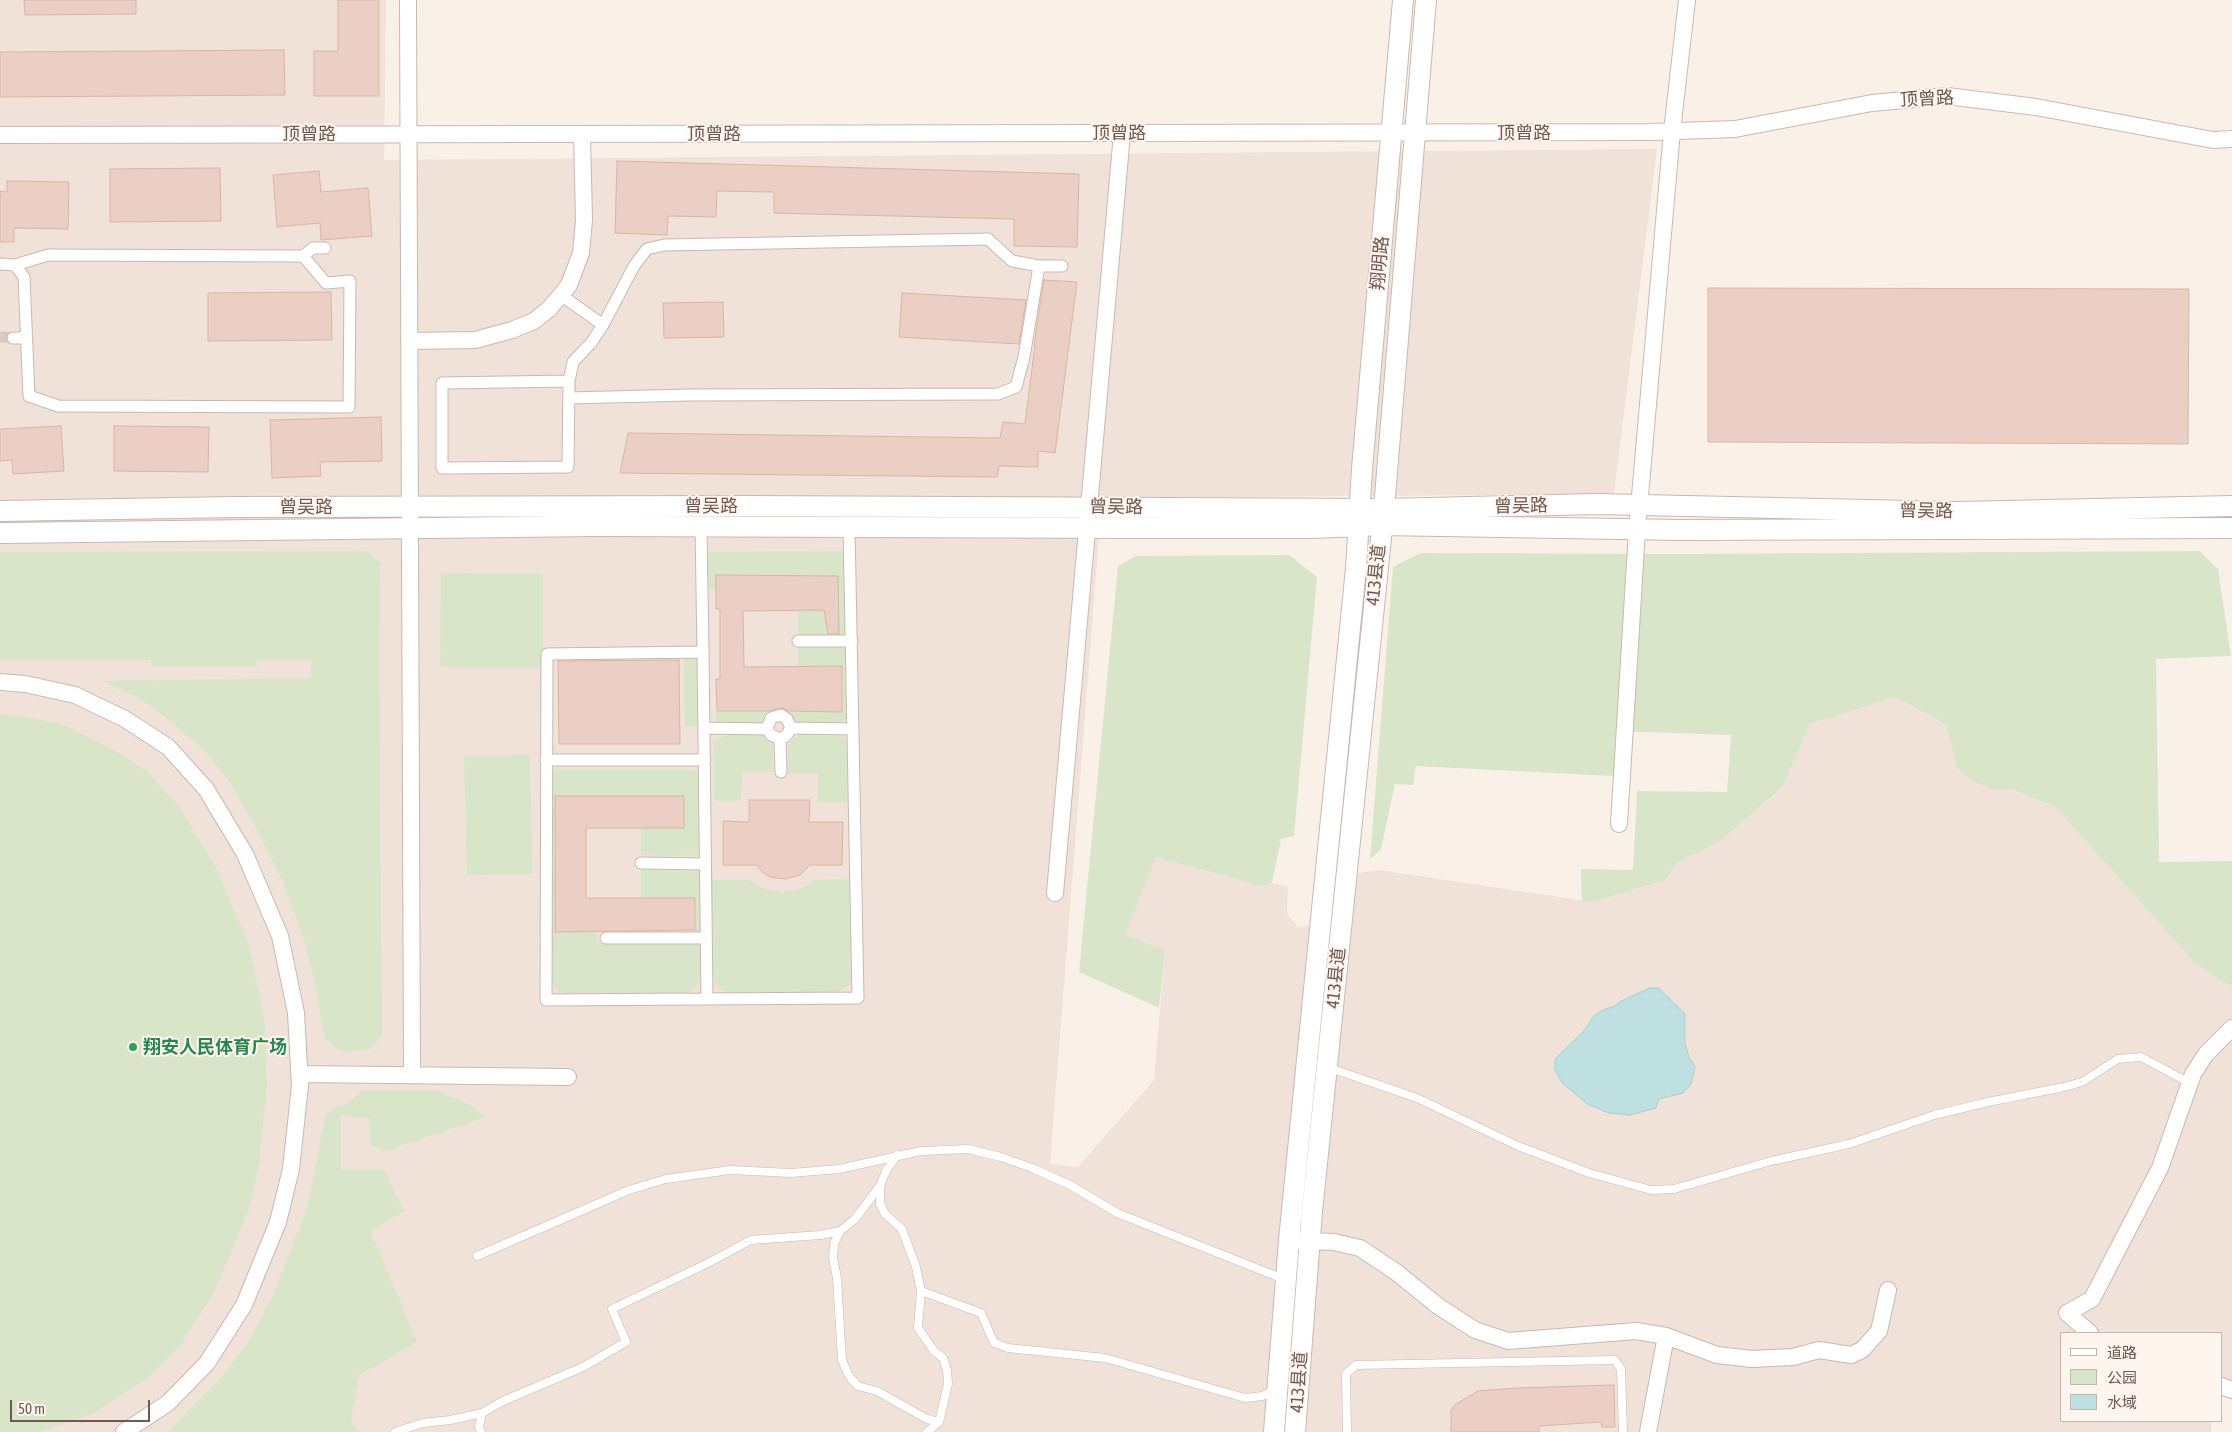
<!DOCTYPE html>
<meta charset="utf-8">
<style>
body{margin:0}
#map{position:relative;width:2232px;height:1432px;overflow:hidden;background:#f9f1e8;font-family:"Asap Condensed","Noto Sans SC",sans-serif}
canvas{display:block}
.legend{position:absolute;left:2060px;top:1332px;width:162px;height:90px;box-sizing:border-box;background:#fdf5ee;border:1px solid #c5b6af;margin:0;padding:6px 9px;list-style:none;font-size:15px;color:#705750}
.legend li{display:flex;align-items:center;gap:10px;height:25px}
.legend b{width:25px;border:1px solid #c5b6af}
.scale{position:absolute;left:10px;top:1400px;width:140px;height:22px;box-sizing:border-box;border:2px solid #705750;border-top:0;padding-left:6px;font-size:15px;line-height:18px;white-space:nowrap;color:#705750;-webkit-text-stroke:4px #fdf5ee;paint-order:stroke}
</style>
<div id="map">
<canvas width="2232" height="1432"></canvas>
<ul class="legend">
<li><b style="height:6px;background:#fff"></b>道路</li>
<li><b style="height:14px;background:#d8e5c8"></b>公园</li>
<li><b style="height:14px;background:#bfe0e1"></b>水域</li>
</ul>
<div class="scale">50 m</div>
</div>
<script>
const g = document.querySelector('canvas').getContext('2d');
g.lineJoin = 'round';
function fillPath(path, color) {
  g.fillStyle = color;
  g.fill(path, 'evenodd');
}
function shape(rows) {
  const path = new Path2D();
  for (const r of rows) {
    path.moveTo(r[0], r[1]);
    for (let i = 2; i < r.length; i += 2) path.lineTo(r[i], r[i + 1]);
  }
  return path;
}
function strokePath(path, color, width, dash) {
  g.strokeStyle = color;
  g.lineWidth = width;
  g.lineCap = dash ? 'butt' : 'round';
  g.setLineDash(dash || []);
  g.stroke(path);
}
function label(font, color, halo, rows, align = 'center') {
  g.font = font + ' "Asap Condensed","Noto Sans SC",sans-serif';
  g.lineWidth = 4;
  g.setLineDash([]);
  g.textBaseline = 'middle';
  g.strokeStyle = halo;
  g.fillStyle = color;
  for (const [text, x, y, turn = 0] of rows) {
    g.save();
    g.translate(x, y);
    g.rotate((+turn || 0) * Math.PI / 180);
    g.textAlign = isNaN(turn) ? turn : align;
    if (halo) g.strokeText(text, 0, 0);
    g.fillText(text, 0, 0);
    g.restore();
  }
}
const residential = shape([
 [0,0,386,0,384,160,1657,149,1614,494,1102,498,1050,1164,1078,1167,1154,1080,1165,951,1124,936,1156,857,1261,886,1272,883,1288,887,1287,914,1298,927,1310,926,1358,873,1379,870,1593,902,1666,880,1677,863,1722,840,1783,788,1810,724,1896,697,1946,725,1957,767,1994,789,2012,789,2055,807,2195,963,2232,987,2232,1385,2221,1381,2221,1333,2107,1333,2101,1331,2100,1333,2061,1333,2061,1421,2211,1421,2211,1432,0,1432]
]);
const green = shape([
 [367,551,380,563,379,657,382,1036,371,1049,345,1052,337,1049,326,1039,322,1026,316,985,302,934,283,882,255,827,231,784,204,750,175,725,144,701,103,681,311,678,312,659,257,660,257,667,152,667,151,660,0,659,0,552],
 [845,551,847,636,798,636,798,610,825,610,827,622,838,619,838,576,716,575,716,590,708,590,707,552],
 [2200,551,2218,569,2231,656,2156,659,2159,862,2232,861,2232,987,2195,963,2055,807,2012,789,1994,789,1972,781,1957,767,1946,725,1896,697,1810,724,1783,787,1722,840,1677,863,1666,880,1593,902,1582,901,1581,869,1633,870,1637,791,1727,792,1731,735,1617,731,1614,776,1416,766,1413,785,1395,784,1381,849,1370,859,1393,567,1421,553,1675,554],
 [1289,555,1317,577,1294,836,1281,839,1272,883,1261,886,1156,857,1125,935,1165,950,1159,1008,1079,972,1118,566,1136,556],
 [441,573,543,574,543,668,440,667],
 [847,646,847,718,844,722,840,724,793,724,791,718,765,725,718,724,716,722,715,711,842,712,798,667,798,647],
 [684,656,700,656,700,726,685,726],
 [0,715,21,716,64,725,109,747,147,771,180,808,216,868,249,946,264,1017,267,1085,259,1164,248,1212,215,1290,182,1343,147,1378,94,1413,39,1432,0,1432],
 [730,735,766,735,773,745,773,772,742,772,741,801,714,801,713,742,720,737],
 [798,735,842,736,847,743,847,802,818,802,818,773,788,773,788,744],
 [530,755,532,874,467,875,464,757],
 [551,769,686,769,698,772,701,856,641,855,641,828,684,828,684,796,555,796,555,932,597,932,597,943,700,943,700,979,695,989,687,994,567,995,558,991,549,980],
 [641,870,700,871,700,933,695,933,695,898,641,898],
 [850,879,852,976,849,985,839,991,824,993,729,994,720,989,715,981,712,967,712,880,749,880,761,888,782,892,794,891,808,885,814,880],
 [362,1091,438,1091,471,1105,484,1118,385,1151,370,1145,369,1118,341,1115,341,1169,384,1169,404,1211,371,1232,417,1342,359,1375,351,1421,358,1432,168,1432,223,1376,250,1339,273,1295,306,1211,315,1171,325,1115,334,1108,348,1103]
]);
const water = shape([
 [1650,988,1659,988,1685,1014,1685,1043,1689,1058,1695,1066,1691,1084,1683,1093,1659,1099,1656,1108,1630,1115,1609,1113,1589,1105,1562,1083,1555,1070,1555,1059,1583,1032,1594,1016,1603,1010,1615,1006,1621,1001,1650,988]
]);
const building = shape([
 [24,0,136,0,136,14,25,15,24,0],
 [338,0,379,0,379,96,314,96,314,51,338,51,338,0],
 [284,50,285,95,0,97,0,52,284,50],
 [617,161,1079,174,1077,247,1014,246,1014,219,774,213,774,192,717,191,716,217,668,216,667,235,615,233,617,161],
 [220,168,221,221,110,222,110,169,220,168],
 [319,171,321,192,368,188,372,236,321,240,320,223,277,227,273,175,319,171],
 [7,181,69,182,68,229,14,228,14,242,0,242,0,191,7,192,7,181],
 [1044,280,1077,282,1055,453,1038,451,1038,467,999,466,997,477,620,473,628,433,1000,438,1003,422,1025,424,1035,345,1034,345,1044,280],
 [1708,288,2189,289,2188,444,1708,442,1708,288],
 [331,292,332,340,208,341,208,293,331,292],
 [902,293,1026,300,1019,344,899,337,902,293],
 [723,302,724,337,664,338,663,303,723,302],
 [381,417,382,461,320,462,321,476,272,478,270,420,381,417],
 [61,426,64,471,13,474,12,460,0,461,0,429,61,426],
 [114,426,209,427,208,472,114,471,114,426],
 [716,575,838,576,839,634,828,634,824,610,743,611,744,667,842,666,842,712,789,711,782,708,768,711,717,711,716,679,720,679,720,609,716,609,716,575],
 [679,660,680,744,559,744,558,661,679,660],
 [555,796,684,796,684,828,586,828,586,898,695,898,695,930,555,932,555,796],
 [749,800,810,800,809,822,843,822,842,865,810,865,800,875,785,879,770,877,762,872,757,865,723,865,723,821,749,822,749,800],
 [1614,1385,1615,1427,1602,1427,1601,1422,1539,1426,1539,1432,1451,1432,1451,1410,1456,1404,1478,1391,1517,1388,1614,1385]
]);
const pedestrianTunnel = shape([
 [0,337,13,338]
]);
const service = shape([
 [1327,1067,1417,1098,1518,1146,1589,1173,1651,1190,1674,1189,1771,1161,1849,1144,1934,1115,1988,1102,2064,1087,2082,1082,2118,1059,2141,1057,2190,1083],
 [897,1155,886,1171,880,1186,880,1203,885,1214,902,1229,916,1267,921,1291,918,1328,934,1351,943,1358,947,1370,948,1384,939,1422,927,1432],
 [840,1231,834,1244,833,1258,837,1278,842,1360,849,1376,858,1386,877,1391,927,1419,939,1422],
 [477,1256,629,1190,666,1179,730,1170,791,1173,839,1169,921,1151,968,1149,1001,1157,1032,1168,1070,1185,1117,1213,1286,1280],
 [921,1291,981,1313,994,1343,1008,1348,1105,1358,1245,1398,1262,1396,1276,1390],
 [395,1432,423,1423,450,1420,482,1413,503,1401,583,1367,626,1342,612,1309,708,1263,751,1240,820,1235,840,1231,855,1219,880,1186],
 [481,1432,479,1427,482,1413],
 [1347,1432,1346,1374,1356,1365,1615,1360,1621,1369,1623,1432]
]);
const pedestrian = shape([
 [0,264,15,265,48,255,303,256,313,248,325,248],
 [15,265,24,277,29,396,58,406,349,407,350,281,326,283,303,256],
 [561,295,603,325,591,343,573,362,569,381,568,467,442,468,442,383,569,381],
 [603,325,634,266,647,249,664,245,988,239,1012,261,1039,266,1062,266],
 [13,338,26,338],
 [569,398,689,395,998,394,1016,387,1024,357,1039,266],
 [701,527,703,652,547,654,546,1000,858,998,849,527],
 [798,641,852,641],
 [703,652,707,999],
 [704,728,767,729,771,735,780,739,786,736,791,728],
 [767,729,771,718,781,715,787,719,791,728,853,729],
 [780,739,781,772],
 [546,760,705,760],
 [641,863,705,864],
 [606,938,706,938]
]);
const minor = shape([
 [408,0,412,1074],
 [0,135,1650,132,1735,129,1872,103,1947,96,2036,107,2213,140,2232,139],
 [409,341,475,340,512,330,534,321,549,309,561,295,569,285,581,253,584,220,582,134],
 [0,682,25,684,75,695,125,719,168,747,206,789,245,854,280,936,296,1013,300,1086,291,1169,278,1222,244,1305,207,1363,168,1403,124,1432],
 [1619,824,1637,530,1672,131,1687,0],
 [1055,893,1122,133],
 [299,1074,568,1077],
 [1289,1240,1334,1242,1360,1248,1396,1272,1438,1306,1475,1330,1508,1341,1636,1331,1666,1336,1717,1355,1752,1359,1793,1357,1819,1350,1851,1355,1862,1350,1879,1331,1888,1290],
 [2090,1333,2067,1313,2092,1299,2160,1168,2193,1074,2206,1054,2232,1028],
 [2221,1386,2232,1390],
 [1648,1432,1666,1336]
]);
const tertiary = shape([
 [0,511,235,507,743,506,1384,509,1596,504,1956,512,2232,506],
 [0,533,598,526,1133,528,1313,528,1382,525,1680,530,2232,528],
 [1274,1432,1289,1240,1356,568,1362,469,1403,0],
 [1295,1432,1312,1212,1384,509,1426,0]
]);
const markers = [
 [133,1047,5,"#2e9e5b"]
];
const streetNames = [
 ["顶曾路",1927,99,-3],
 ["顶曾路",1119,133],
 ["顶曾路",1524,133],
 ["顶曾路",309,134],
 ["顶曾路",714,134],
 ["翔明路",1380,263,-85],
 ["曾吴路",711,506],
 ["曾吴路",1521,506,-1],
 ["曾吴路",306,507],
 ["曾吴路",1116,507,1],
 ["曾吴路",1926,511,1],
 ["413县道",1376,575,-84],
 ["413县道",1336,978,-84],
 ["413县道",1299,1382,-86]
];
const leisureNames = [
 ["翔安人民体育广场",143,1047]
];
fillPath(residential, '#f0e2d8');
fillPath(green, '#d8e5c8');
fillPath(water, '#bfe0e1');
strokePath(water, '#a7cfd1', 1);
fillPath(building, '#ebcfc4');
strokePath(building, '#dcb4a6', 1);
strokePath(pedestrianTunnel, '#d7cac2', 11, [11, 5.5]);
strokePath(service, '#cab8b0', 9);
strokePath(pedestrian, '#cab8b0', 13);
strokePath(minor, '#cab8b0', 18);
strokePath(tertiary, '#cab8b0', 22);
strokePath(service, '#fff', 8);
strokePath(pedestrian, '#fff', 11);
strokePath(minor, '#fff', 16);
strokePath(tertiary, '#fff', 20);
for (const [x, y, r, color] of markers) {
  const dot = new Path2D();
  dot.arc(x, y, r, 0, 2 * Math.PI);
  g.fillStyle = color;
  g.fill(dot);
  strokePath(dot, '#fdf5ee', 2);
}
label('18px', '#705750', '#fdf5ee', streetNames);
label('bold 18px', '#27864d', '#fdf5ee', leisureNames, 'left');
</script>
